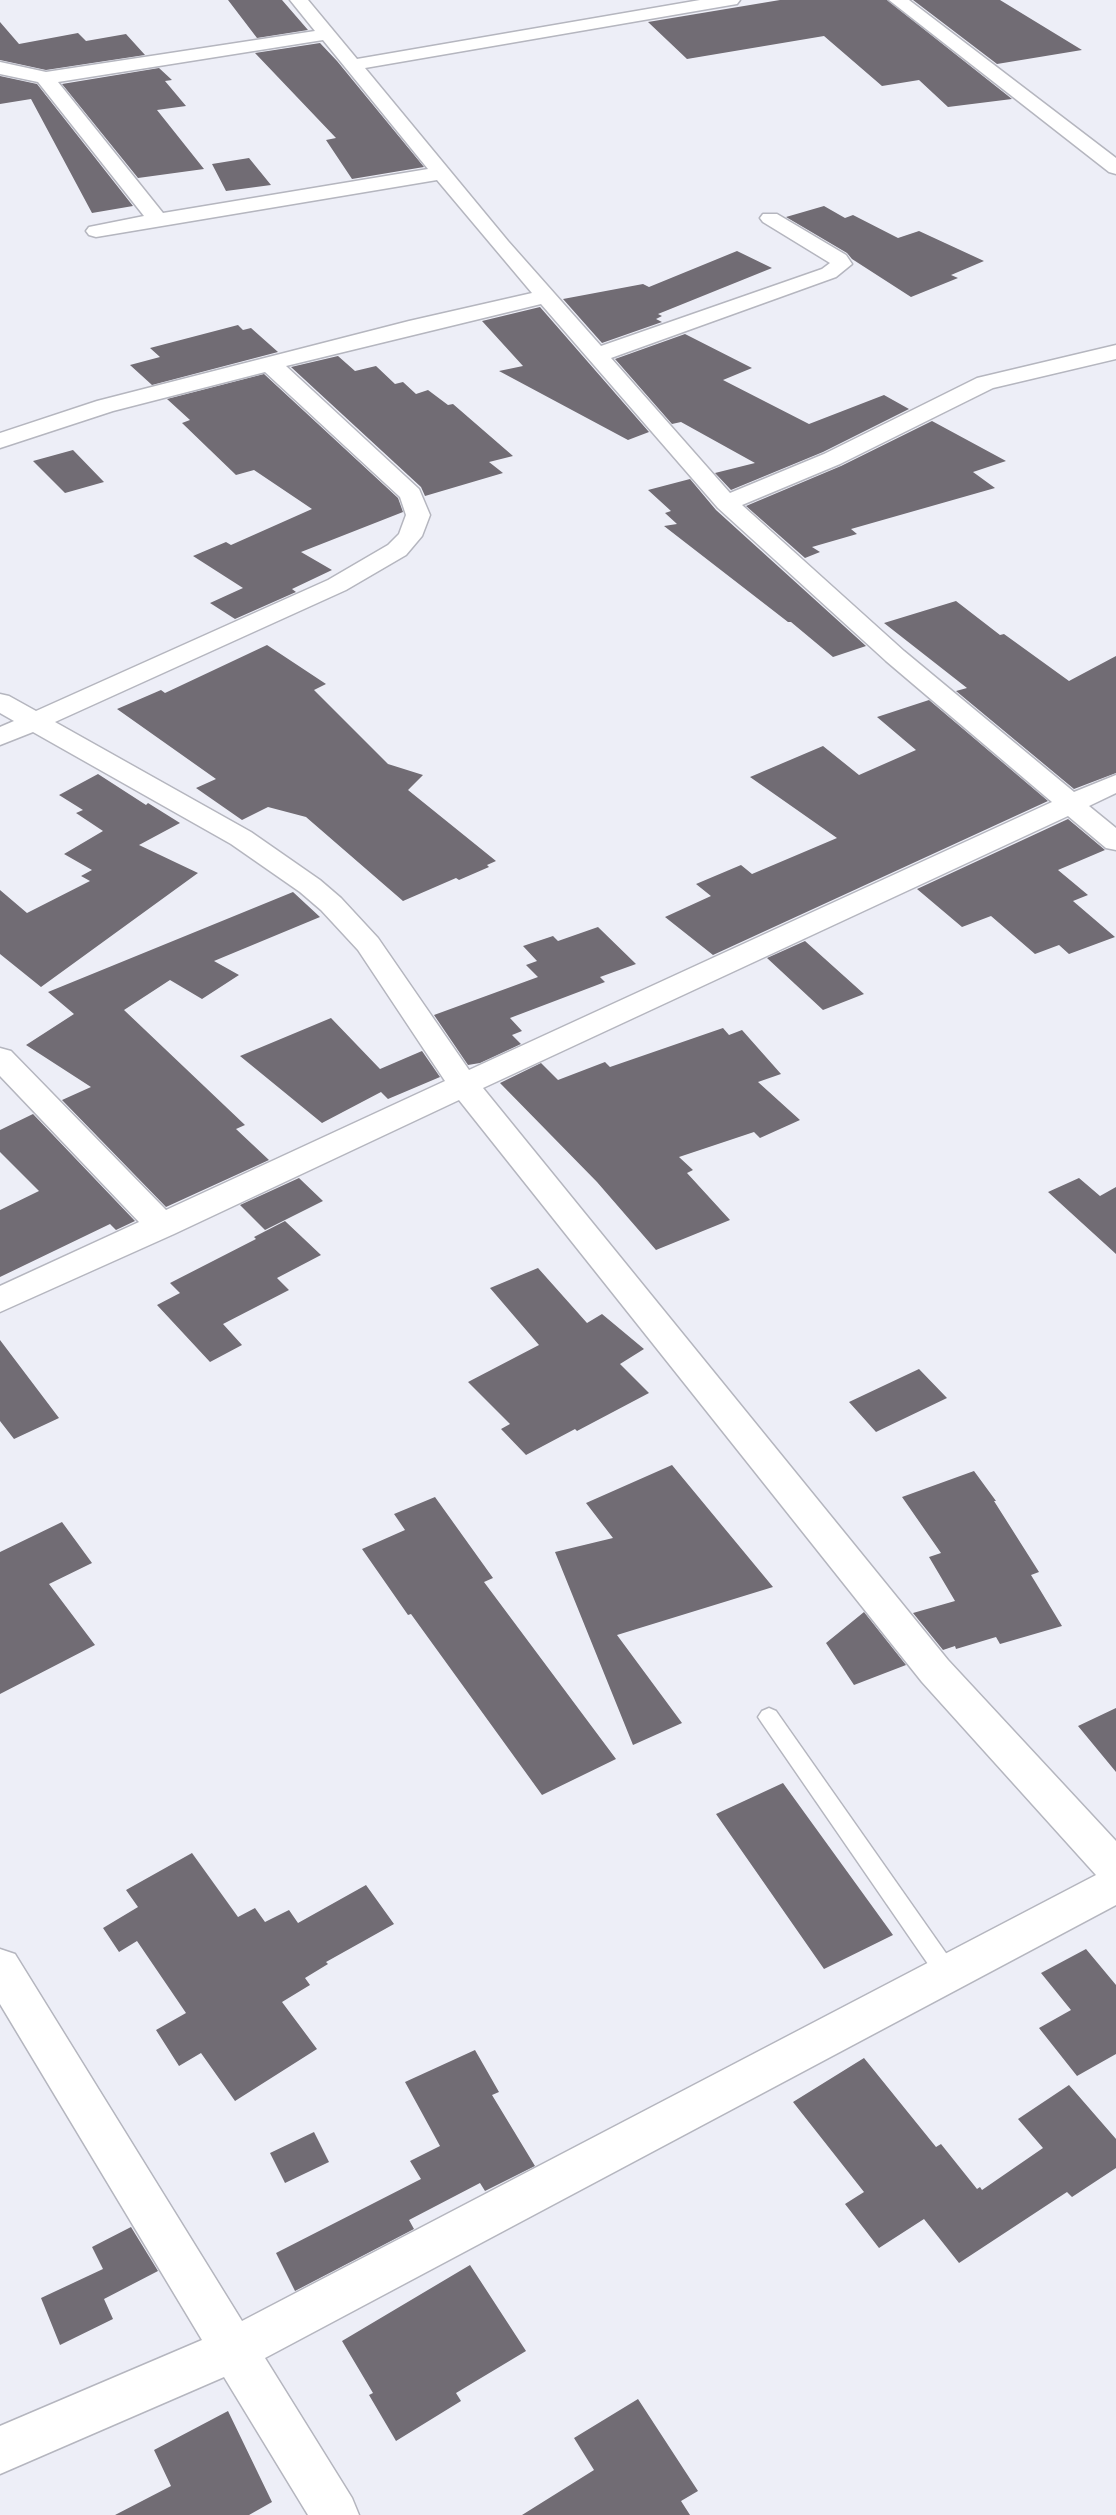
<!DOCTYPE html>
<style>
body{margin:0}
canvas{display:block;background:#edeef7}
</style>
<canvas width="1116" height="2515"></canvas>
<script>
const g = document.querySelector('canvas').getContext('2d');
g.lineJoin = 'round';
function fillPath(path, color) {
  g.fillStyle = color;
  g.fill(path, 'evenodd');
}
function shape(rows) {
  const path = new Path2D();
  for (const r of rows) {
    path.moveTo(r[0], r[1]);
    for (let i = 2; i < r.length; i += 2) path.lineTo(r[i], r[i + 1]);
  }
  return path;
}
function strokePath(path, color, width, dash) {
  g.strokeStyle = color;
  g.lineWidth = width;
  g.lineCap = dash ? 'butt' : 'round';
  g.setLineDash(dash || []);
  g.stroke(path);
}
const building = shape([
 [228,0,282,0,308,30,257,38],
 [780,0,887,0,1012,99,948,107,919,80,882,86,824,36,687,59,648,22],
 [913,0,1000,0,1082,50,997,64],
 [0,22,19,44,78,33,86,41,126,34,145,55,46,70,0,60],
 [320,43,337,61,424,167,352,179,326,140,336,138,255,53],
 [159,68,172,80,165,81,186,106,157,110,204,169,138,178,62,84],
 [0,76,37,84,133,206,92,213,31,99,0,104],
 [249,158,271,185,226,191,212,164],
 [824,206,845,218,853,215,898,238,919,231,984,261,951,275,958,278,911,297,852,259,847,253,786,217],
 [737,251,772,268,658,314,662,316,656,319,662,322,602,343,563,299,643,284,649,287],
 [540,307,649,432,628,440,499,371,523,366,482,321],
 [238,325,243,330,251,328,278,352,152,385,130,365,160,357,150,348],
 [685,334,752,368,723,380,809,424,884,395,909,409,823,452,731,490,715,473,755,463,681,422,672,424,615,359],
 [338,356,355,371,376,366,395,384,403,382,416,394,428,390,448,405,453,404,513,456,489,462,503,473,425,496,421,487,291,367],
 [264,374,398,498,403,512,301,552,332,570,292,589,296,592,235,619,210,603,243,588,193,556,226,542,231,545,312,509,254,470,236,475,182,423,190,420,167,399],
 [932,421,1006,461,973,472,995,488,851,529,857,534,812,547,820,552,805,558,746,506,841,466],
 [73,450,104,482,65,493,33,461],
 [690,479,716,510,866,646,833,657,791,622,788,622,664,526,677,524,665,513,671,511,648,490],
 [956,601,1000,635,1004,634,1069,681,1116,656,1116,773,1074,789,956,691,967,688,884,623],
 [267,645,326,684,314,690,388,764,423,775,408,790,496,861,487,865,489,867,459,880,456,878,403,901,306,817,268,807,242,820,196,788,216,779,117,709,161,690,165,693],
 [929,700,1048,801,713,955,665,917,711,896,696,884,741,865,752,874,837,838,750,777,823,746,859,775,916,750,877,717],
 [98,774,146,805,148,803,180,823,139,845,198,873,41,987,0,954,0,890,27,913,90,881,81,876,92,870,64,854,103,831,76,813,83,810,59,795],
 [1068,819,1105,850,1058,870,1088,895,1073,901,1115,937,1069,954,1059,945,1035,954,991,916,962,927,917,889],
 [293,892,320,917,214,961,239,975,202,999,170,980,124,1010,245,1125,236,1129,269,1160,166,1207,62,1100,91,1087,26,1045,74,1014,48,992],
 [598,927,636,964,600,977,605,982,510,1018,522,1031,512,1035,521,1044,480,1063,468,1065,434,1015,538,977,526,965,537,961,523,946,553,936,558,941],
 [805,941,864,994,823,1010,767,958],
 [331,1018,380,1069,422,1051,440,1077,388,1099,381,1092,322,1123,240,1056],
 [723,1028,729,1035,742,1030,781,1074,758,1082,800,1120,760,1138,754,1132,679,1157,693,1170,687,1173,730,1220,656,1250,597,1182,500,1083,541,1063,558,1080,605,1062,610,1067],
 [33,1114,135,1221,116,1230,110,1224,0,1277,0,1210,39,1191,0,1152,0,1130],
 [299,1178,323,1201,265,1230,240,1205],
 [1079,1178,1100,1196,1116,1187,1116,1254,1048,1192],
 [285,1221,321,1255,277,1278,289,1290,223,1324,242,1345,210,1362,157,1305,180,1293,170,1283,256,1239,254,1237],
 [538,1268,587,1323,602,1314,644,1349,620,1364,649,1393,577,1431,575,1429,526,1455,501,1429,510,1424,468,1382,539,1345,490,1288],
 [0,1340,59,1418,14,1439,0,1421],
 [919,1369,947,1398,876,1432,849,1402],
 [672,1465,773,1587,617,1635,682,1723,633,1745,555,1552,613,1538,586,1503],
 [974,1471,996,1501,994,1501,1039,1572,1031,1575,1062,1626,1000,1644,996,1637,956,1649,955,1646,943,1650,913,1613,955,1601,929,1557,941,1553,902,1497],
 [435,1497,493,1578,484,1582,616,1759,542,1795,411,1614,408,1615,362,1549,405,1530,394,1514],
 [62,1522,92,1563,49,1584,95,1645,0,1694,0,1552],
 [864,1612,906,1665,854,1685,826,1643],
 [1116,1708,1116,1772,1078,1726],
 [783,1783,893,1935,824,1969,716,1814],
 [192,1853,238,1917,255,1908,265,1922,289,1910,298,1923,366,1885,394,1924,326,1962,328,1964,305,1978,310,1985,282,2002,317,2049,235,2101,201,2053,179,2066,156,2030,186,2013,137,1941,119,1952,103,1928,138,1907,126,1890],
 [1086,1949,1116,1985,1116,2054,1077,2076,1039,2028,1071,2010,1041,1973],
 [475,2050,499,2092,492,2095,535,2166,485,2191,480,2183,409,2220,414,2229,295,2291,276,2253,421,2179,410,2161,440,2146,405,2082],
 [864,2058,936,2147,941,2144,977,2189,980,2187,982,2190,1043,2148,1018,2119,1069,2085,1116,2139,1116,2168,1072,2197,1067,2192,959,2263,924,2219,879,2248,845,2204,864,2192,793,2102],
 [314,2132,329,2162,285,2183,270,2153],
 [131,2227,158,2271,104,2299,113,2319,60,2345,41,2298,103,2269,92,2247],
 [470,2265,526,2351,456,2393,461,2401,396,2441,369,2395,373,2393,342,2341],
 [638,2399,698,2491,681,2501,690,2515,522,2515,594,2470,574,2438],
 [228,2411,272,2502,249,2515,115,2515,171,2486,154,2450]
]);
const lane = shape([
 [769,1708,776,1711,955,1966,958,1973,955,1980,947,1983,939,1980,762,1723,758,1717,762,1711,769,1708]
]);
const street = shape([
 [290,0,308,0,357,59,700,0,740,0,737,4,731,5,365,68,508,241,601,346,822,269,830,263,763,222,760,218,763,214,777,214,846,255,852,264,836,277,611,358,730,493,824,454,977,378,1116,345,1116,359,993,388,840,464,742,505,904,651,1074,792,1116,775,1116,793,1089,806,1116,828,1116,850,1106,848,1068,816,483,1088,948,1660,1116,1841,1116,1905,265,2358,352,2498,359,2515,308,2515,224,2377,0,2474,0,2426,202,2340,0,2004,0,1949,15,1954,242,2321,1096,1875,922,1682,459,1100,174,1234,0,1312,0,1286,139,1222,0,1076,0,1048,11,1051,166,1210,445,1081,358,950,321,910,300,892,231,844,33,732,0,745,0,727,14,721,0,713,0,694,9,696,36,711,328,580,388,545,399,534,406,515,400,497,265,372,113,411,0,448,0,433,97,401,409,321,532,293,437,180,96,237,89,235,86,231,89,227,144,216,38,82,0,74,0,62,46,72,315,31,290,0],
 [323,40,428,169,163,213,58,82,323,40],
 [541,304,718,508,886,661,1052,802,469,1070,378,938,341,898,320,880,251,832,55,722,346,590,406,555,422,536,430,515,419,489,286,366,541,304],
 [889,0,909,0,1116,158,1116,174,1109,172,889,0]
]);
fillPath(building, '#716c74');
strokePath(lane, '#b5b6bf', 3);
strokePath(street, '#b5b6bf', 3);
fillPath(lane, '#fff');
fillPath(street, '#fff');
</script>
